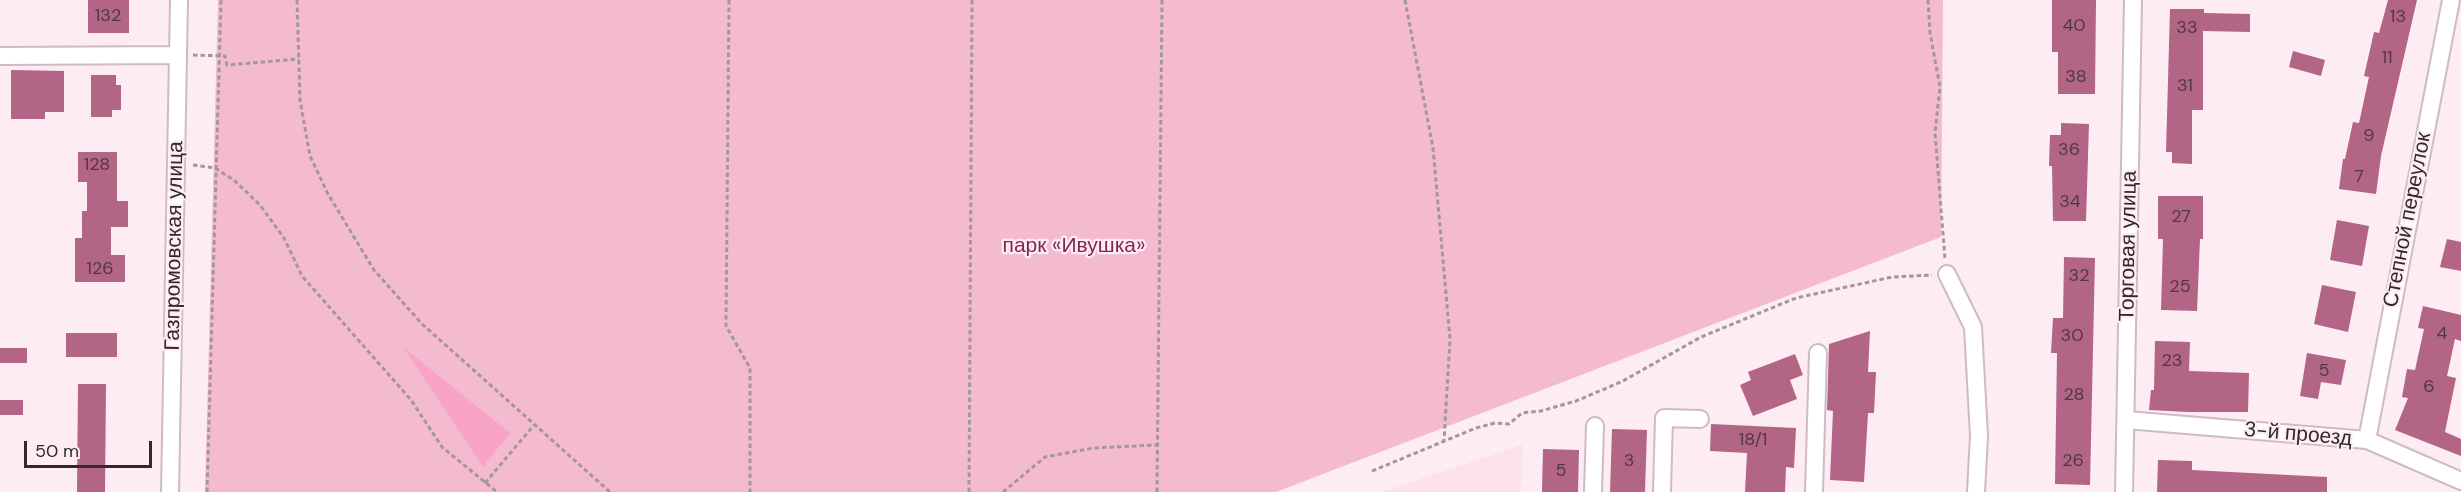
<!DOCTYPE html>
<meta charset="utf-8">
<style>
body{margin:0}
#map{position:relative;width:2461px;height:492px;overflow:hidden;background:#fdecf2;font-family:"DM Sans",sans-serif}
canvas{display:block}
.scale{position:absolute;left:24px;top:441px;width:128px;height:27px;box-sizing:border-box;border:3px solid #312a2d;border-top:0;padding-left:8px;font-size:18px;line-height:21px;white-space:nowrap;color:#312a2d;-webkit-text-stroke:4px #fdecf2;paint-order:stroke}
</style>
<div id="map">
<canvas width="2461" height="492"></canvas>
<div class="scale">50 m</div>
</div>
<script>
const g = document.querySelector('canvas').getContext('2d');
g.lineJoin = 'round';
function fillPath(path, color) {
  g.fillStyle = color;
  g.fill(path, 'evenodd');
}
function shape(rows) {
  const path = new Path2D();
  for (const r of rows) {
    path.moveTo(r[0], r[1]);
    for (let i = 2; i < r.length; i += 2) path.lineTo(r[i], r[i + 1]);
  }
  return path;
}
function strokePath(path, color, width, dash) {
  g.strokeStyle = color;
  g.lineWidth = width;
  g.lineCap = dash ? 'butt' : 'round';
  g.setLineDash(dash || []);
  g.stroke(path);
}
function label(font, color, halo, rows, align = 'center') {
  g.font = font + ' "DM Sans",sans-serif';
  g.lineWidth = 4.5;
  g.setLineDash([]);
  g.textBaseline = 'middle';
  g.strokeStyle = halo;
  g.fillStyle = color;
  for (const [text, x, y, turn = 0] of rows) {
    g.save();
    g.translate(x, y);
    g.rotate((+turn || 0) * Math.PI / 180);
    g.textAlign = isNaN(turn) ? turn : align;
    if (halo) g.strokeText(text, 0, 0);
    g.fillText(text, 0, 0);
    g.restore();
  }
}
const built = shape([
 [1522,445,1521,492,1382,492,1403,485]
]);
const green = shape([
 [218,0,1943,0,1941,237,1276,492,205,492]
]);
const water = shape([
 [403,347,510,433,483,467]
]);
const building = shape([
 [88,0,129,0,129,33,88,33],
 [2052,0,2096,0,2095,94,2058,94,2058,52,2052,52],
 [2388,0,2417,0,2381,156,2376,194,2339,189,2343,159,2345,159,2353,122,2359,123,2369,77,2364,76,2374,32,2379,33],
 [2170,9,2204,9,2204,13,2250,14,2250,32,2203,31,2203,110,2192,110,2192,164,2172,163,2172,152,2166,152],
 [2293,51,2325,60,2321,76,2289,67],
 [11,70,64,71,64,112,45,112,45,119,11,119],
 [91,75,116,75,116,85,121,85,121,110,112,110,112,117,91,117],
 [2061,123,2089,124,2086,221,2053,221,2052,166,2049,166,2050,135,2061,135],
 [78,152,117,152,117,201,128,201,128,227,111,227,111,255,125,255,125,282,75,282,75,238,82,238,82,211,87,211,87,182,78,182],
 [2158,196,2203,196,2203,239,2200,239,2197,311,2161,310,2163,239,2158,239],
 [2337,220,2369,226,2362,266,2330,260],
 [2447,239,2461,242,2461,271,2440,267],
 [2064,257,2095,258,2090,485,2055,484,2057,353,2051,353,2053,318,2063,318],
 [2322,285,2356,292,2348,332,2314,324],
 [2423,306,2461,315,2461,341,2455,339,2447,376,2456,378,2445,432,2461,439,2461,456,2395,430,2408,398,2402,397,2407,369,2415,370,2424,329,2418,328],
 [1870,331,1868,372,1876,372,1874,413,1868,413,1864,482,1830,480,1833,411,1827,410,1829,344],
 [66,333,117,333,117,357,66,357],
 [2155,341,2190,342,2189,371,2249,373,2248,412,2187,412,2149,410,2151,390,2154,390],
 [0,348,27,348,27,363,0,363],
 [2307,353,2346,360,2341,385,2321,382,2318,399,2300,396],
 [1795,354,1803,375,1790,380,1797,399,1753,416,1740,385,1751,380,1748,372],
 [78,384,106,384,105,492,77,492],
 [0,400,23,400,23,415,0,415],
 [1711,424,1796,428,1794,468,1786,467,1785,492,1745,492,1747,453,1710,451],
 [1612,429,1647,430,1645,492,1610,492],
 [1543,449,1579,450,1578,492,1542,492],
 [2158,460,2192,461,2192,470,2327,477,2327,492,2157,492]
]);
const path = shape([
 [297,0,300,100,310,156,328,194,374,270,422,324,610,492],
 [729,0,726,326,750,368,750,492],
 [1405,0,1433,148,1450,339,1444,441],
 [1928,0,1930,33,1940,87,1935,133,1945,259],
 [193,55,225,56,227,65,299,59],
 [193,165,215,168,235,181,260,205,284,238,302,276,411,400,442,447,497,492],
 [1372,471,1476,428,1495,423,1509,424,1522,413,1541,411,1576,401,1621,382,1701,337,1796,298,1892,277,1932,275],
 [485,483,534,425],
 [207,492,221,0],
 [969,492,972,0],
 [1003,492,1045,457,1093,448,1156,445],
 [1157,492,1162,0]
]);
const minor = shape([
 [0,56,178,55],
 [1947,274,1973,327,1979,436,1976,492],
 [2126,420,2367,440,2461,481],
 [2367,440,2451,0],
 [170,492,179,0],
 [1593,492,1595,426],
 [1662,492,1664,418,1700,419],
 [1814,492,1818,353],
 [2124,492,2133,0]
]);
const numberNames = [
 ["132",108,16],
 ["13",2398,17],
 ["40",2074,26],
 ["33",2187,28],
 ["11",2387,58],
 ["38",2076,77],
 ["31",2185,86],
 ["9",2369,136],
 ["36",2069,150],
 ["128",97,165],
 ["7",2359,177],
 ["34",2070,202],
 ["27",2181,217],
 ["126",100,269],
 ["32",2079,276],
 ["25",2180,287],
 ["4",2442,334],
 ["30",2072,336],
 ["23",2172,361],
 ["5",2324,371],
 ["6",2429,387],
 ["28",2074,395],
 ["18/1",1753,440],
 ["3",1629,461],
 ["26",2073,461],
 ["5",1561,471]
];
const streetNames = [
 ["Степной переулок",2408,220,-79],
 ["Газпромовская улица",175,246,-89],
 ["Торговая улица",2129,246,-89],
 ["3-й проезд",2298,435,5]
];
const parkNames = [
 ["парк «Ивушка»",1074,246]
];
fillPath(built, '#fce0ea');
fillPath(green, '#f4bad0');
fillPath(water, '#f8a5c5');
fillPath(building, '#b26585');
strokePath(minor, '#cfbbc2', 20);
strokePath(path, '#a4979c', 3, [4.5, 3]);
strokePath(minor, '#fff', 16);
label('18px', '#513943', null, numberNames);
label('21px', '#312a2d', '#fdecf2', streetNames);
label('21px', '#852754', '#fdecf2', parkNames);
</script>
